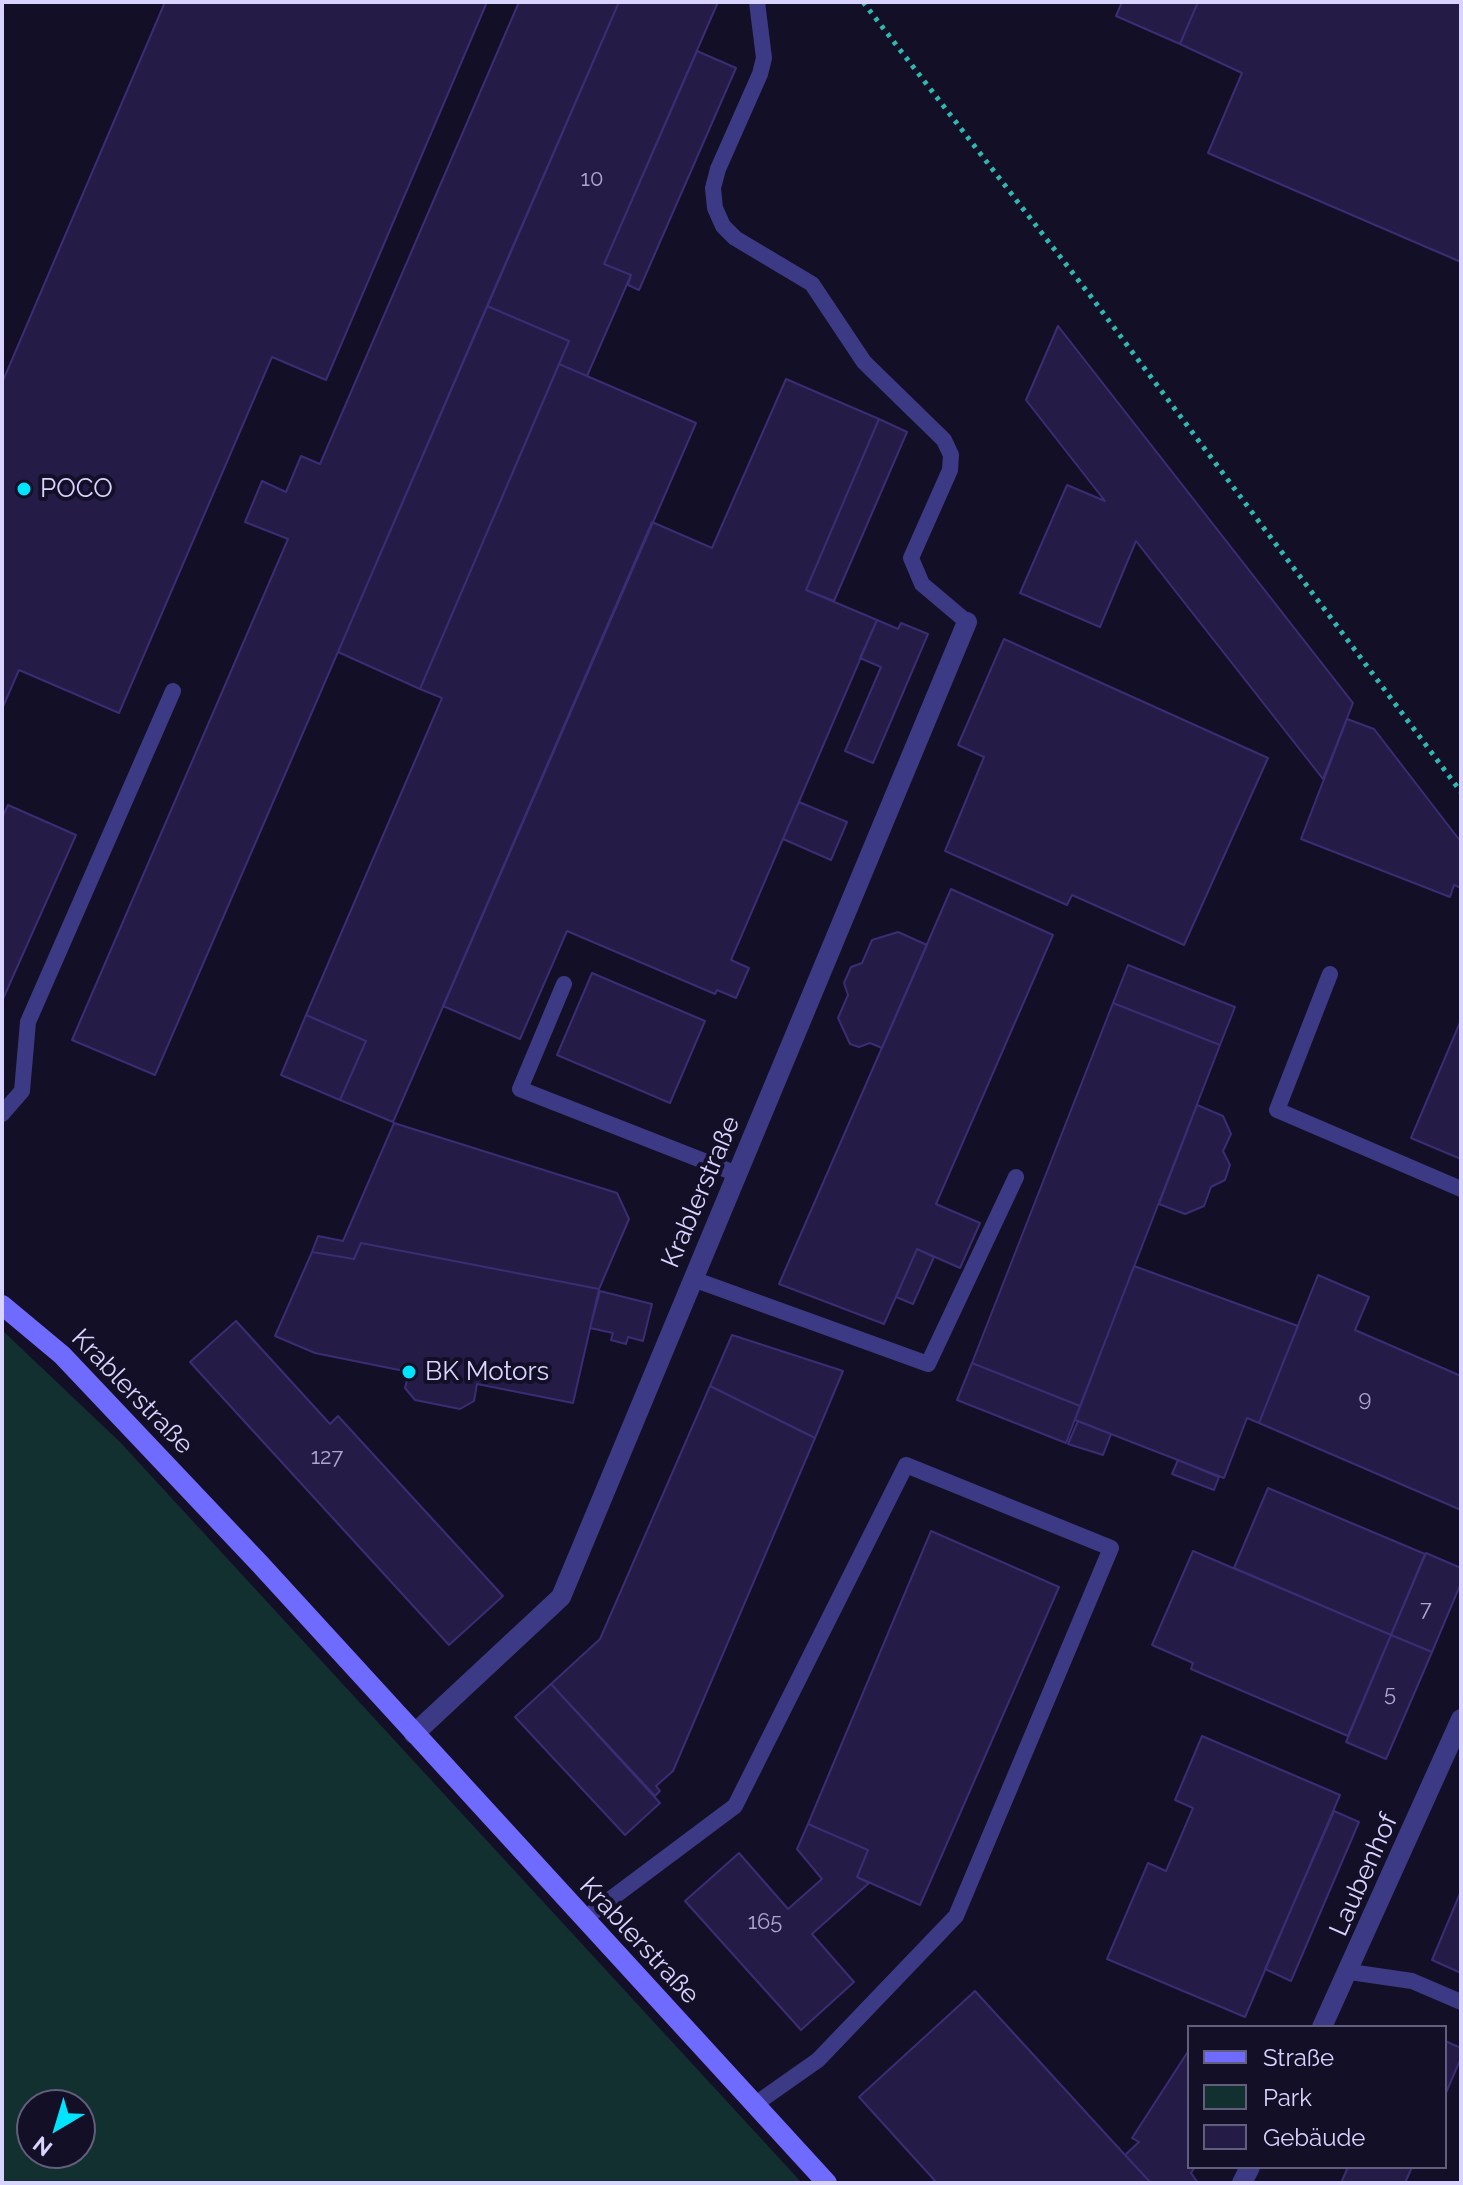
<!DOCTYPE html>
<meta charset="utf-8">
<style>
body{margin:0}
#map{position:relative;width:1463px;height:2185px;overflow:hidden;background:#130f26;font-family:Raleway,sans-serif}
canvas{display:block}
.frame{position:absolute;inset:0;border:4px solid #d9d4ff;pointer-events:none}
.legend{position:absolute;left:1187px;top:2025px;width:260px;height:144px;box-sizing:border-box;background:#130f26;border:2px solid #625e7d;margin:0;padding:10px 14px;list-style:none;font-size:24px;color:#d9d4ff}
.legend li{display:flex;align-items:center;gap:16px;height:40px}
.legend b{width:40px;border:2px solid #625e7d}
.north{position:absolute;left:16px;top:2089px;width:80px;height:80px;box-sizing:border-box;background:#130f26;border:2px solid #625e7d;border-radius:50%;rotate:218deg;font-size:22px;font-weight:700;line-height:32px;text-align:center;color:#d9d4ff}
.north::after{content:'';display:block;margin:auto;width:28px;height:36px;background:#00e5ff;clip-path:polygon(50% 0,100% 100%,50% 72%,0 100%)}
</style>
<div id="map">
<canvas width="1463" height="2185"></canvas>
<div class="frame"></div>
<ul class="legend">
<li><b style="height:10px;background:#6f6bff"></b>Straße</li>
<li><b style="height:22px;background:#12302f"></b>Park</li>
<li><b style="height:22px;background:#241b47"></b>Gebäude</li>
</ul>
<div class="north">N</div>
</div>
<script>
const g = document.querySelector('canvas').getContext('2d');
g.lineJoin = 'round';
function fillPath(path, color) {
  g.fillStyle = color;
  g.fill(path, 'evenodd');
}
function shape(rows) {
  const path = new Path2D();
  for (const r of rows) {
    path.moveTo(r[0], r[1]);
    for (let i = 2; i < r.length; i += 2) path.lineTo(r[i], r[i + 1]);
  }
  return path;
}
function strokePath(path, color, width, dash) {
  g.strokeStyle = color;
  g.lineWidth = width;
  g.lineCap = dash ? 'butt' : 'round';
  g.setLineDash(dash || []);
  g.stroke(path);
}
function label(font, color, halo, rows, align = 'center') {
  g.font = font + ' Raleway,sans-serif';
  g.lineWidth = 8;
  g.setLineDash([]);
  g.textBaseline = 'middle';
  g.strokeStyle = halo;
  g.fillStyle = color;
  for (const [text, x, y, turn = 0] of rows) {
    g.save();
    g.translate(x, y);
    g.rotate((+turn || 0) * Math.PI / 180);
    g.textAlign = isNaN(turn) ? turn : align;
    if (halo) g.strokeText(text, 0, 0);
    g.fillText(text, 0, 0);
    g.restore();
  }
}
const green = shape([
 [2,1330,120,1442,802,2183,2,2183],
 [32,2105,80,2105,80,2153,32,2153]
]);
const building = shape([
 [165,2,487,2,326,380,272,357,119,713,19,670,2,709,2,383,165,2],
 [519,2,619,2,155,1075,72,1040,288,539,245,522,262,481,286,492,301,456,320,464,519,2],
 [619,2,718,2,604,264,631,275,587,376,559,364,569,341,487,306,619,2],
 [1122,2,1198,2,1180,44,1116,16,1122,2],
 [1198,2,1461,2,1461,262,1208,153,1242,73,1180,44,1198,2],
 [697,51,736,68,639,290,628,285,631,275,604,264,697,51],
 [487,306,569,341,420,689,338,652,487,306],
 [1058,326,1353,703,1323,779,1136,541,1100,627,1020,593,1067,485,1105,501,1026,400,1058,326],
 [559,364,696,423,393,1122,340,1100,366,1041,306,1015,442,698,420,689,559,364],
 [786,379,879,419,806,590,877,620,731,960,749,968,736,998,717,990,715,994,567,931,520,1039,443,1006,652,522,712,548,786,379],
 [879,419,907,432,834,601,806,590,879,419],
 [877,620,898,629,901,623,928,634,873,763,845,751,881,667,860,658,877,620],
 [1004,639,1268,758,1184,945,1072,895,1067,905,945,851,984,757,958,745,1004,639],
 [1347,719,1374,729,1461,842,1461,888,1454,885,1450,897,1301,839,1347,719],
 [799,802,847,822,831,860,783,839,799,802],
 [8,805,76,835,2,1001,2,818,8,805],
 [951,889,1053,935,936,1204,980,1223,960,1268,917,1249,884,1324,779,1284,951,889],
 [898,932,927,945,882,1048,870,1043,859,1047,850,1044,838,1018,848,995,844,983,851,967,862,963,872,940,898,932],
 [1128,965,1235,1007,1220,1045,1113,1003,1128,965],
 [592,973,705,1021,670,1103,557,1055,592,973],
 [1113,1003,1220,1045,1080,1406,972,1363,1113,1003],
 [306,1015,366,1041,340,1100,281,1075,306,1015],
 [1461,1020,1461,1159,1411,1138,1461,1020],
 [1197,1105,1223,1116,1231,1134,1223,1151,1230,1165,1225,1180,1211,1187,1204,1206,1185,1214,1159,1204,1197,1105],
 [394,1123,617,1193,629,1219,599,1289,361,1243,354,1259,312,1252,318,1236,343,1241,394,1123],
 [361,1243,599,1289,573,1403,477,1384,474,1401,460,1409,415,1400,405,1388,409,1372,315,1353,275,1336,312,1252,354,1259,361,1243],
 [917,1249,934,1257,913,1304,896,1297,917,1249],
 [1134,1266,1298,1326,1259,1423,1247,1418,1224,1478,1075,1420,1134,1266],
 [1318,1275,1369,1297,1355,1330,1461,1376,1461,1510,1259,1423,1318,1275],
 [600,1291,652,1304,643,1341,628,1337,626,1344,611,1340,613,1333,590,1328,600,1291],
 [236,1321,330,1424,338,1416,503,1596,449,1645,190,1362,236,1321],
 [732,1335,843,1371,815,1438,710,1386,732,1335],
 [972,1363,1080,1406,1066,1443,957,1400,972,1363],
 [710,1386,815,1438,673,1771,656,1786,660,1791,655,1796,551,1684,600,1639,710,1386],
 [1078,1421,1111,1434,1103,1455,1068,1444,1078,1421],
 [1178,1460,1219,1477,1214,1490,1172,1474,1178,1460],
 [1268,1488,1425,1554,1391,1635,1234,1568,1268,1488],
 [931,1531,1059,1587,920,1905,857,1877,868,1850,808,1824,931,1531],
 [1193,1551,1391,1635,1348,1736,1191,1669,1193,1663,1152,1645,1193,1551],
 [1426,1553,1461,1568,1461,1583,1432,1652,1391,1635,1426,1553],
 [1391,1635,1432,1652,1386,1759,1346,1742,1391,1635],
 [551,1684,660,1803,625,1835,515,1717,551,1684],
 [1202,1736,1340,1795,1245,2017,1107,1959,1148,1863,1166,1871,1193,1808,1175,1800,1202,1736],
 [1334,1811,1359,1822,1291,1981,1265,1969,1334,1811],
 [808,1824,868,1850,857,1877,869,1883,812,1934,854,1982,801,2030,685,1901,739,1853,788,1909,822,1879,797,1849,808,1824],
 [1461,1891,1461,1973,1432,1960,1461,1891],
 [975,1991,1125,2155,1151,2183,937,2183,859,2097,975,1991],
 [1445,2041,1461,2048,1461,2058,1445,2095,1445,2041],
 [1189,2050,1189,2167,1195,2167,1191,2173,1198,2183,1151,2183,1125,2155,1139,2142,1132,2138,1189,2050],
 [1348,2167,1412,2167,1405,2183,1341,2183,1348,2167]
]);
const path = shape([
 [863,2,1089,294,1461,792]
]);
const lane = shape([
 [757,2,764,58,760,74,718,169,713,188,715,208,723,226,735,238,812,284,864,362,944,440,951,455,950,470,911,558,922,584,967,622],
 [1330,974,1277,1110,1461,1189],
 [564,984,520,1089,737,1174],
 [2,1114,22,1091,28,1022,173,691],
 [693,1279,928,1364,1016,1177],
 [584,1919,735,1806,906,1465,1111,1548,956,1916,818,2060,754,2105],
 [1350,1972,1412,1981,1461,2002]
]);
const street = shape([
 [414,1734,561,1597,967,622],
 [1322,2027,1461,1719],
 [1242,2183,1250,2167]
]);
const secondary = shape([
 [2,1305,62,1355,259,1563,827,2183]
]);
const markers = [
 [24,489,8,"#00e5ff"],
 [409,1372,8,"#00e5ff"]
];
const numberNames = [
 ["10",592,179],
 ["9",1365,1399],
 ["127",327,1457],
 ["7",1426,1609],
 ["5",1390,1694],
 ["165",765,1922]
];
const poiNames = [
 ["POCO",40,489],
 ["BK Motors",425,1372]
];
const streetNames = [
 ["Krablerstraße",701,1192,-67],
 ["Krablerstraße",132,1392,46],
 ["Laubenhof",1364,1875,-66],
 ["Krablerstraße",639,1941,47]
];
fillPath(green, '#12302f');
fillPath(building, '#241b47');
strokePath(building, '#3b2d73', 2);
strokePath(path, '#2fb8b0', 5, [4, 6]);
strokePath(lane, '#3d3a85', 16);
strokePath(street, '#3d3a85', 20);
strokePath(secondary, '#6f6bff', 20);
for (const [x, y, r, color] of markers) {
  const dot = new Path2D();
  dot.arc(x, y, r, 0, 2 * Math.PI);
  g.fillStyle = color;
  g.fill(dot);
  strokePath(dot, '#130f26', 3);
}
label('22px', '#aca6d1', null, numberNames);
label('26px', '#d9d4ff', '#130f26', poiNames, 'left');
label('26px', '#d9d4ff', '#130f26', streetNames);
</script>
